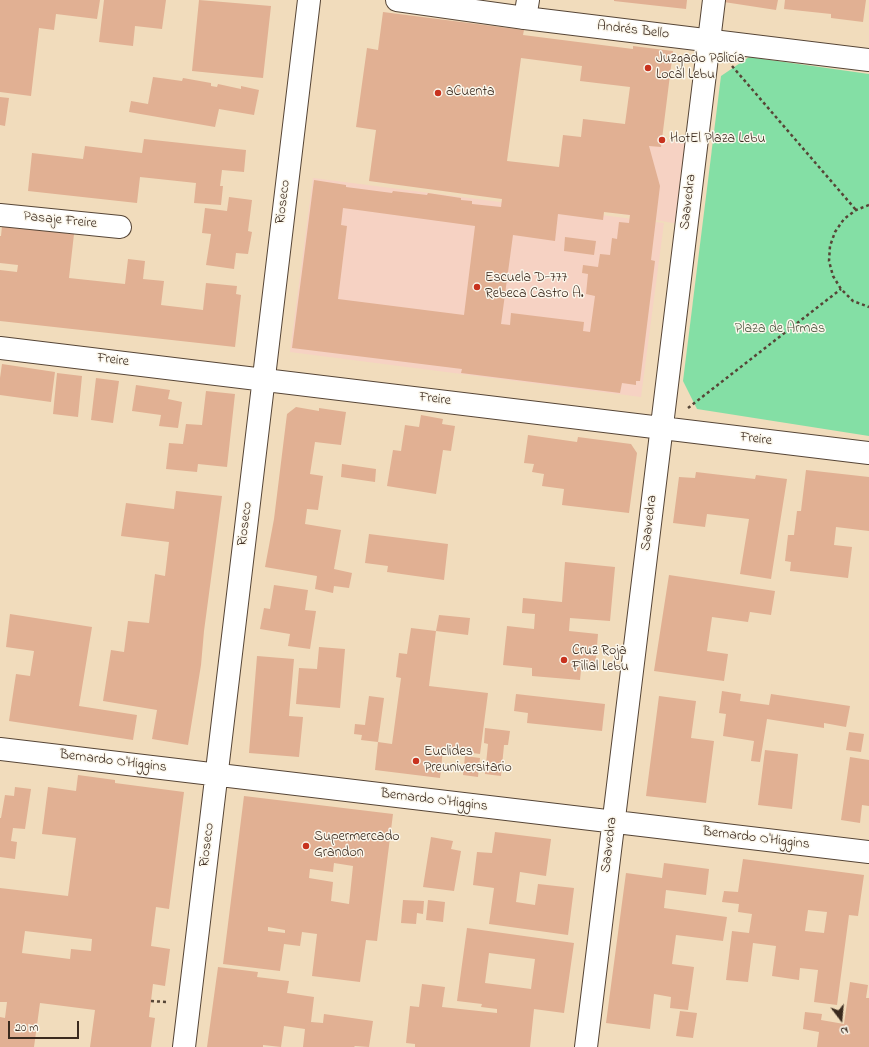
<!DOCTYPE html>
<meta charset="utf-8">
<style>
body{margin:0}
#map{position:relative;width:869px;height:1047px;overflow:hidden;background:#f1dcbc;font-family:"Indie Flower",sans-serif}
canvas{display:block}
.north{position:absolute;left:821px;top:999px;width:40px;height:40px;-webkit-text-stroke:3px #fbf7ec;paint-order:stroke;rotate:164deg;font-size:11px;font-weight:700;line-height:16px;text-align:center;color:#3b2a1e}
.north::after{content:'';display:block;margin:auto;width:14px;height:18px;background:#3b2a1e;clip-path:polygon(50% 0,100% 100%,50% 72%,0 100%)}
.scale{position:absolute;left:8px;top:1021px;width:71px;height:18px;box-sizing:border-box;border:2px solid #3b2a1e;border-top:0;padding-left:5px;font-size:12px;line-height:14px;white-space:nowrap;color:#3b2a1e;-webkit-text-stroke:3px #fbf7ec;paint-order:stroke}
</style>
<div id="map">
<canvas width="869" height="1047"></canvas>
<div class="north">N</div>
<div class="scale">20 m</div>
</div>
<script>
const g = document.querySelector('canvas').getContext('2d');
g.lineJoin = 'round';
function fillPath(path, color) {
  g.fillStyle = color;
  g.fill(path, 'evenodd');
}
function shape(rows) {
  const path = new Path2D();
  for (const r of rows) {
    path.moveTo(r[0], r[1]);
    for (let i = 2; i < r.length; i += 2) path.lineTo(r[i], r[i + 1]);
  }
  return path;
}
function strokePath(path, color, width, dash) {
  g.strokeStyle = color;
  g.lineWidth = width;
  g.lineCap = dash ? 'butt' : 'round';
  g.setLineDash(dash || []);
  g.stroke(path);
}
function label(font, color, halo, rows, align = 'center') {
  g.font = font + ' "Indie Flower",sans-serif';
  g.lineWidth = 3;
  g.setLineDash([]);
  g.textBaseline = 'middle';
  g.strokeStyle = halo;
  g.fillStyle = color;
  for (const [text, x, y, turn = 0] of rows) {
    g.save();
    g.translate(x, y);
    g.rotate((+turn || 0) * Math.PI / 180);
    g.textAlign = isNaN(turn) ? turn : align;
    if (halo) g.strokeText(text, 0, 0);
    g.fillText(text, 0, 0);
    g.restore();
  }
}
const built = shape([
 [695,141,684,225,566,204,573,144],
 [313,178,664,223,641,397,290,352]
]);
const green = shape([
 [749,57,869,74,869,436,697,409,683,381,721,76]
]);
const building = shape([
 [0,0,100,0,97,19,56,14,54,30,39,28,31,96,0,92],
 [104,0,166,0,162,29,135,26,133,46,99,42],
 [199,0,271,6,263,78,192,71],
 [614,0,687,0,686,9,614,1],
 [724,0,778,0,776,10,724,2],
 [785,0,866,0,863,22,831,18,831,14,784,9],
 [383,12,524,30,523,35,633,49,633,46,673,51,661,147,649,146,660,186,651,260,655,261,640,381,636,381,636,385,622,383,620,393,461,373,462,369,292,348,314,180,346,185,346,187,392,193,393,191,427,195,428,193,461,198,461,200,472,201,472,204,501,207,502,199,369,181,376,130,356,127,367,48,378,50],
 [521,58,582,66,580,81,630,87,625,124,583,119,581,137,563,135,559,167,507,161],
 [343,208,475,226,464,315,338,299,347,226,341,225],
 [604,212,630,215,629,223,619,222,617,239,612,238,610,255,600,254,598,267,583,265,582,273,588,274,586,294,595,296,590,332,583,331,584,322,511,313,510,325,501,324,513,235,555,241,558,214,603,220],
 [153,77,182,81,183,78,211,83,211,86,217,87,218,84,241,89,241,86,259,90,254,115,219,109,215,127,129,112,131,101,148,104],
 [0,97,9,98,5,126,0,125],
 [144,139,246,150,244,172,222,170,220,186,223,186,221,205,194,203,196,183,140,177,137,203,28,191,32,153,83,159,85,146,142,153],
 [229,197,252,200,248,231,252,232,248,254,236,253,234,269,206,265,211,234,202,233,205,208,227,211],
 [2,226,74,234,69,278,125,284,128,259,145,261,143,279,164,281,161,305,203,310,206,283,237,286,236,294,241,295,235,347,0,321,0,270,17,272,18,265,0,263,0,236,1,236],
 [565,237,596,241,594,255,564,251],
 [2,364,55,372,51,402,0,395,0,378],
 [57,373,82,376,78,417,53,414],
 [96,378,119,381,113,423,91,420],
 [136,385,170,390,168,399,182,402,178,428,159,426,161,415,132,411],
 [206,391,235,394,227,467,198,464,197,472,166,469,169,443,183,444,186,424,202,425],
 [296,407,319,411,319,408,346,412,341,445,315,442,310,474,323,476,318,510,307,509,305,524,341,530,334,569,352,573,349,588,334,586,333,593,315,589,317,576,265,567,274,519,287,414],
 [421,415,443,419,442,424,455,426,451,451,443,450,436,494,387,486,393,450,401,451,405,425,419,427],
 [528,435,577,442,578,437,631,444,637,453,629,513,562,505,564,489,542,486,544,474,532,472,534,464,524,463],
 [342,464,376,469,375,482,341,477],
 [806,470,869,477,869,531,836,527,834,545,852,547,848,578,790,571,791,562,785,561,788,535,794,535,797,511,801,511],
 [696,472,755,479,756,475,787,479,771,579,740,574,749,519,707,514,705,527,673,523,679,477,695,478],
 [176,491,222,496,204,631,201,665,188,745,152,739,157,710,103,701,111,650,124,652,128,621,149,623,155,574,165,576,169,542,121,536,126,503,174,509],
 [369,534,448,544,444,580,387,572,388,566,365,563],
 [565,562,615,567,610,621,570,618,569,631,598,634,595,671,581,670,580,680,532,676,532,668,503,665,507,626,534,629,535,614,522,613,523,598,562,602],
 [669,575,775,591,771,615,750,612,748,622,712,617,707,651,728,654,724,681,654,671],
 [274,585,308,590,305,610,316,611,310,649,288,646,290,634,260,629,264,608,270,609],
 [10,614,92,627,79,706,137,715,133,740,9,721,16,674,30,676,34,651,6,647],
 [439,615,470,618,468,635,436,631,429,686,488,693,480,754,443,749,440,778,375,770,378,742,361,740,362,735,354,734,355,724,365,725,369,696,384,698,378,742,392,744,401,678,396,677,399,653,407,654,411,628,436,631],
 [319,647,345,649,340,708,296,704,299,668,317,669],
 [257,656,294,659,289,716,303,717,299,757,249,753],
 [722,691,741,694,740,701,769,705,771,694,850,706,846,727,824,723,824,728,767,719,760,762,751,761,754,741,723,736,726,714,719,713],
 [516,694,605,704,602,731,527,723,528,713,514,711],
 [659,696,696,701,691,738,714,741,706,803,646,796],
 [485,728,510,731,508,745,504,745,501,776,485,774,488,744,484,743],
 [849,732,864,734,861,752,846,750],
 [765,750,798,754,792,809,758,805],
 [465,756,480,758,478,777,463,775],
 [850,757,869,760,869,806,862,805,860,823,841,820],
 [78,775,115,780,115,783,184,792,169,909,156,907,151,946,170,949,165,986,153,984,149,1017,155,1018,151,1047,90,1047,95,1010,40,1003,34,1047,0,1047,0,1017,5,1018,7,1002,0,1002,0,888,68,896,76,838,42,834,48,787,76,791],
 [25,931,92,939,91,951,71,949,70,959,22,953],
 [15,787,31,789,25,829,13,828,11,841,17,842,15,859,0,857,0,818,1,818,5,795,14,796],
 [244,796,393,814,377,941,366,940,360,982,312,976,317,934,302,932,300,946,284,944,280,971,223,964],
 [334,863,353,866,349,904,331,901,333,882,309,878,310,869,333,872],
 [268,927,285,930,285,933,268,931],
 [495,832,551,839,546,876,520,872,516,902,535,905,538,884,574,888,568,935,489,924,494,888,473,885,477,852,492,853],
 [431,837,453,841,451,849,461,851,454,891,423,887],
 [743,859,864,875,858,916,849,915,837,1005,814,1002,818,970,800,968,799,980,772,976,776,946,753,943,748,982,726,980,732,931,749,933,752,914,738,912,739,904,722,902,724,891,738,892],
 [808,910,827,912,824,933,805,931],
 [664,863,709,869,706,895,666,890,664,908,727,917,723,941,676,935,672,964,694,967,688,1010,670,1008,671,997,654,994,650,1029,606,1023,626,873,662,878],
 [403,900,424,901,423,914,417,913,416,924,401,923],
 [428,900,445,902,443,922,426,920],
 [467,928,574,943,564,1013,534,1009,530,1047,415,1047,415,1044,406,1043,410,1006,419,1007,422,984,445,987,442,1007,497,1013,497,1009,481,1007,482,1004,457,1001],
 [489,953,535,959,531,989,485,983],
 [218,967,258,972,257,977,289,981,287,993,314,997,311,1022,323,1023,324,1014,373,1021,369,1047,355,1046,354,1047,303,1047,305,1029,284,1026,281,1047,263,1045,263,1047,207,1047],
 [850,982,868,985,866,998,869,998,869,1047,817,1047,819,1032,803,1029,805,1012,822,1014,821,1020,844,1024],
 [680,1011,697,1013,693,1038,676,1036]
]);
const path = shape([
 [732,66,856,210],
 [869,205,856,210,844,219,835,232,830,246,829,261,833,276,841,289,853,301,869,307],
 [688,408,841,289],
 [151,1001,166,1002]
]);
const street = shape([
 [525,18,528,0],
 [0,215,120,227],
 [0,348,869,453],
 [0,749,869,852],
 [184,1047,309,0],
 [586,1047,714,0]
]);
const primary = shape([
 [397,0,525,18,869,60]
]);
const markers = [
 [648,68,4,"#c8321e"],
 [438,93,4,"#c8321e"],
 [662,140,4,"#c8321e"],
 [477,287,4,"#c8321e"],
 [564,660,4,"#c8321e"],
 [416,761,4,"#c8321e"],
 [306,846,4,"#c8321e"]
];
const streetNames = [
 ["Andrés Bello",633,31,7],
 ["Rioseco",284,202,-83],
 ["Saavedra",689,202,-83],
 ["Pasaje Freire",60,221,6],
 ["Freire",113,361,7],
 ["Freire",435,400,7],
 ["Freire",756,440,7],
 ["Saavedra",650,523,-83],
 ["Rioseco",246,524,-83],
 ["Bernardo O'Higgins",113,762,7],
 ["Bernardo O'Higgins",434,801,7],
 ["Bernardo O'Higgins",756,839,7],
 ["Rioseco",208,845,-83],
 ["Saavedra",610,845,-83]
];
const poiNames = [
 ["Juzgado Policía",656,60],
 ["Local Lebu",656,76],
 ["aCuenta",446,93],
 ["HotEl Plaza Lebu",670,140],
 ["Escuela D-777",485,279],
 ["Rebeca Castro A.",485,295],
 ["Cruz Roja",572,652],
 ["Filial Lebu",572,668],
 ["Euclides",424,753],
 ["Preuniversitario",424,769],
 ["Supermercado",314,838],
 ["Grandon",314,854]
];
const parkNames = [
 ["Plaza de Armas",780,330]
];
fillPath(built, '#f6d2c3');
fillPath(green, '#84dfa5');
fillPath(building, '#e1b093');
strokePath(street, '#564536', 24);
strokePath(primary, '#564536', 24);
strokePath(path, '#564536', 2.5, [3, 3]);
strokePath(street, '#fff', 22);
strokePath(primary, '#fff', 22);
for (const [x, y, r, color] of markers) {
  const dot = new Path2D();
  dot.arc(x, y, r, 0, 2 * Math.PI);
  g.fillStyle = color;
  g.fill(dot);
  strokePath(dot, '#fbf7ec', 1.5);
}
label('14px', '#3b2a1e', '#fbf7ec', streetNames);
label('14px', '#3b2a1e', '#fbf7ec', poiNames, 'left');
label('14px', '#4d5740', '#fbf7ec', parkNames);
</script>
